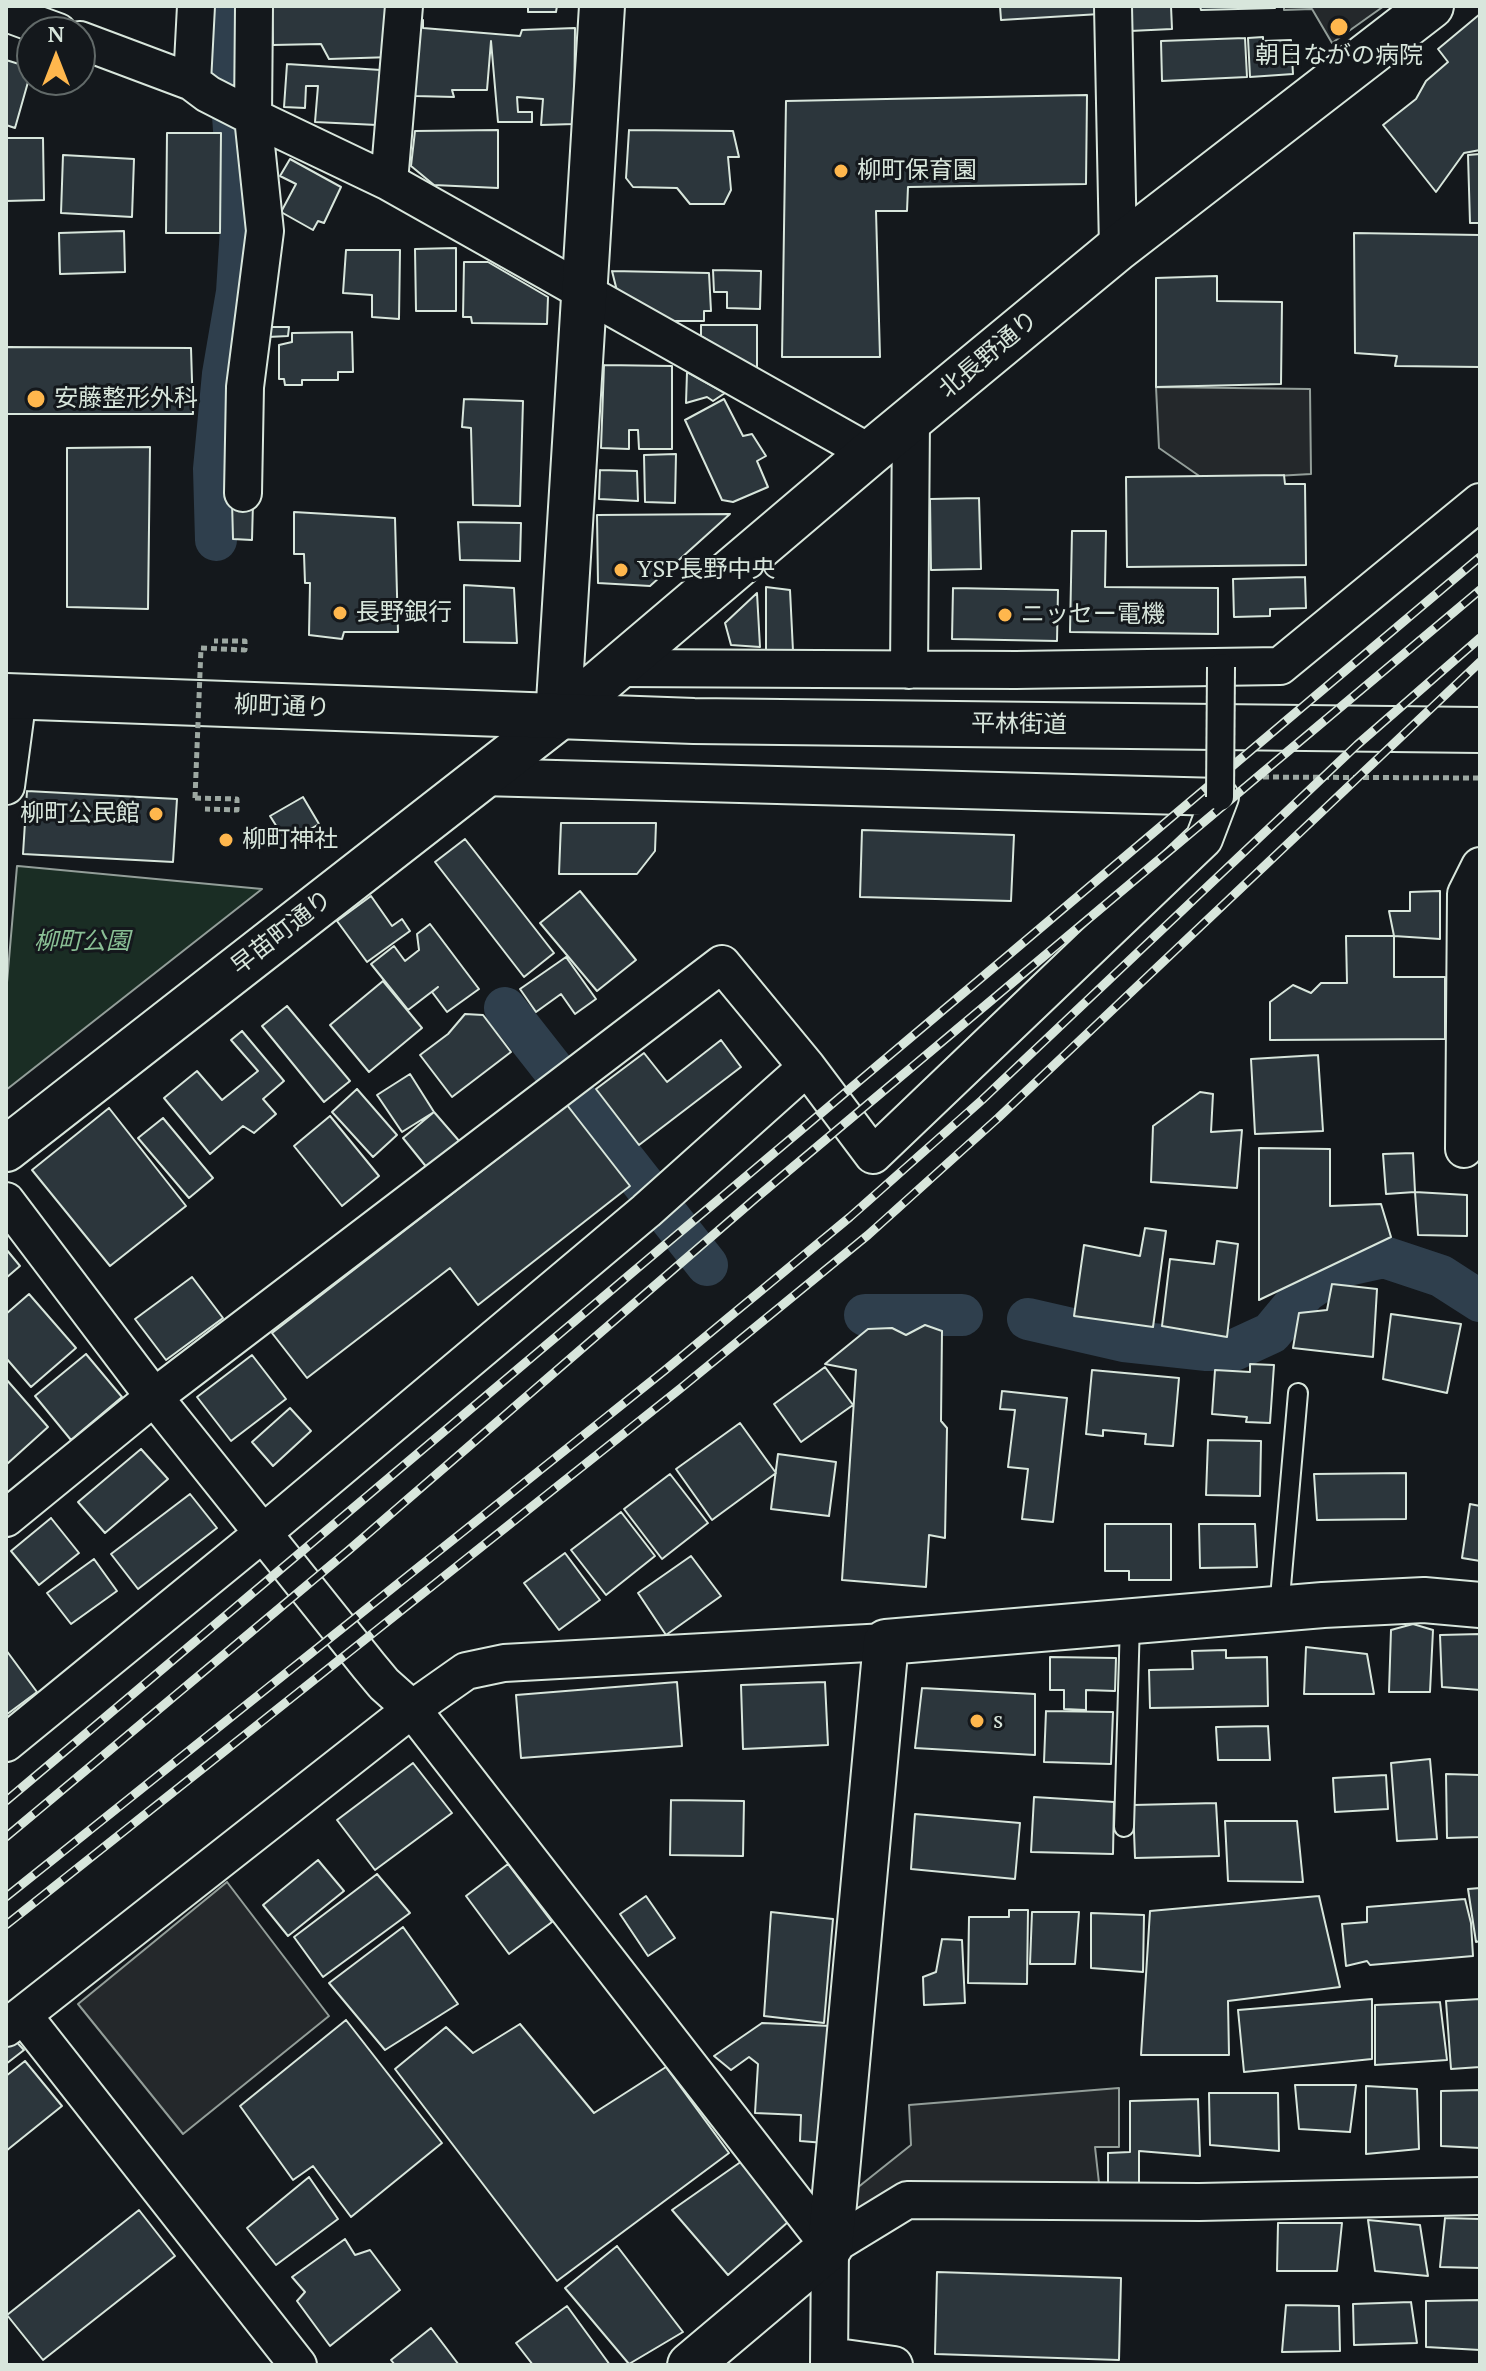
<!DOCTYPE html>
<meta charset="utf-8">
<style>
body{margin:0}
#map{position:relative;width:1486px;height:2371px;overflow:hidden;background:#14181c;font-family:"PT Serif",serif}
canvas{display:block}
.frame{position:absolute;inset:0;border:8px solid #d8e6dc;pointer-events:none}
.north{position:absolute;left:16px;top:16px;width:80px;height:80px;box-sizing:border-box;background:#14181c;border:2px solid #626a69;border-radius:50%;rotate:0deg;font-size:22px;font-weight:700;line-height:32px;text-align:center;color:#d8e6dc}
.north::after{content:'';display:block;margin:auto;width:28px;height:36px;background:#ffb74d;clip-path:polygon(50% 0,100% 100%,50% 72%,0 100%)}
</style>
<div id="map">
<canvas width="1486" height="2371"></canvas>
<div class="frame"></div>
<div class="north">N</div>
</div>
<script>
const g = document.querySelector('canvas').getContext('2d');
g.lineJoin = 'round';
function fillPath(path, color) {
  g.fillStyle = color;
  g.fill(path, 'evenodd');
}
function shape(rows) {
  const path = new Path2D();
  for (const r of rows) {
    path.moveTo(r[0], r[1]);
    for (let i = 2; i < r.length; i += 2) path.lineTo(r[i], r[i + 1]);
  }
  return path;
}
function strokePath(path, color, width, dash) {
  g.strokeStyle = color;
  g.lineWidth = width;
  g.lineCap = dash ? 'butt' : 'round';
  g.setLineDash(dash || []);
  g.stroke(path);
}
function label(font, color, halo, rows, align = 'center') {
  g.font = font + ' "PT Serif","Noto Sans JP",serif';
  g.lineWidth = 6;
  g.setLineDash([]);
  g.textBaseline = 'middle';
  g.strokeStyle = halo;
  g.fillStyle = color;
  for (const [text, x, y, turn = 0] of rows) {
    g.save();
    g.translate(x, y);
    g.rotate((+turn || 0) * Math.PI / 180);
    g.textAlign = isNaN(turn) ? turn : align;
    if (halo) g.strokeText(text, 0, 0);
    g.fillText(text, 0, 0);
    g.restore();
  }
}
const green = shape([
 [17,866,18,866,262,889,6,1090,6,994,17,866]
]);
const parking = shape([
 [1284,6,1384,6,1332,43,1312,9,1284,10,1284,6],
 [1156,387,1310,389,1311,474,1205,480,1159,448,1156,387],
 [227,1882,329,2016,183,2134,78,2004,227,1882],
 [1119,2088,1119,2147,1095,2147,1100,2192,854,2212,852,2192,911,2145,909,2105,1119,2088]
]);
const canal = shape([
 [216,540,214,469,223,374,237,292,241,229,229,59,233,6],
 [505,1008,707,1265],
 [865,1315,962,1315],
 [1028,1319,1124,1341,1207,1350,1234,1350,1271,1333,1305,1292,1343,1266,1384,1257,1441,1276,1480,1301]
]);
const building = shape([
 [272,6,390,6,392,57,329,59,321,44,273,45,272,6],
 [528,6,557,6,556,12,528,12,528,6],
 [1000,6,1100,6,1100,14,1001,20,1000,6],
 [1129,6,1171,6,1172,29,1130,31,1129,6],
 [1200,6,1275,6,1275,8,1201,10,1200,6],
 [1480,14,1480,150,1464,153,1436,192,1383,125,1416,99,1426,81,1448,62,1438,49,1480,14],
 [423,20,423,28,520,36,522,30,575,28,574,124,541,125,543,99,517,97,518,112,532,112,532,122,498,122,491,41,487,90,452,90,454,97,415,96,412,21,423,20],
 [1263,37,1263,41,1291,40,1293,74,1250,77,1248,38,1263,37],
 [1245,38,1247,77,1162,81,1161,41,1245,38],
 [6,60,32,68,15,128,6,125,6,60],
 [287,64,381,70,377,125,315,122,318,86,306,86,305,108,284,107,287,64],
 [1087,95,1086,184,908,187,907,211,876,211,880,357,782,357,786,101,1087,95],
 [498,130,498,188,434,185,411,166,415,131,498,130],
 [629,130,733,131,739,157,728,157,731,190,724,204,690,204,677,188,633,187,626,178,629,130],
 [167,133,221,133,220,233,166,233,167,133],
 [6,138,43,138,44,200,6,201,6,138],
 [1480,154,1480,223,1470,223,1468,155,1480,154],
 [63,155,134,159,132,217,61,213,63,155],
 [290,159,341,187,324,223,318,221,313,230,281,212,296,184,280,176,290,159],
 [124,231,125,272,60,274,59,233,124,231],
 [1354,233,1480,235,1480,367,1395,366,1397,356,1355,353,1354,233],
 [456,248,456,311,416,311,415,249,456,248],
 [346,250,400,250,399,319,372,317,372,295,343,293,346,250],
 [464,262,488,262,548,297,547,324,472,323,471,317,463,317,464,262],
 [713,270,761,271,760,309,727,308,727,292,714,292,713,270],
 [612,271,709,273,711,311,704,311,704,321,662,321,618,295,612,271],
 [1217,276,1217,301,1282,302,1281,384,1156,387,1156,278,1217,276],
 [701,325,757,325,757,370,701,336,701,325],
 [267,327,289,327,288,336,268,337,267,327],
 [352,332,353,372,338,372,338,380,302,380,302,385,285,385,284,379,279,379,279,345,292,342,292,333,352,332],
 [6,347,191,348,193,414,6,414,6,347],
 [604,365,672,366,672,449,639,449,638,430,629,430,629,449,601,448,604,365],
 [687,372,725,393,713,401,707,397,686,403,687,372],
 [464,399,523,401,520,506,473,505,471,428,462,427,464,399],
 [724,399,743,436,752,434,766,456,757,461,768,487,733,502,722,500,685,420,724,399],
 [150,447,148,609,67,607,67,448,150,447],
 [676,454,675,503,645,502,644,455,676,454],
 [600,470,637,471,638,501,599,499,600,470],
 [1284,475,1285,484,1305,484,1306,565,1127,567,1126,477,1284,475],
 [979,498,981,569,931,570,930,499,979,498],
 [232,501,253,502,252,540,233,539,232,501],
 [294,512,395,518,398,632,344,632,342,639,309,635,310,583,305,583,304,554,294,554,294,512],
 [730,514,650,586,598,583,597,515,730,514],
 [458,522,521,523,520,561,460,560,458,522],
 [1072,531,1106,531,1105,587,1218,588,1218,634,1070,632,1072,531],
 [1305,577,1306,608,1270,609,1270,616,1234,617,1233,579,1305,577],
 [464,585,514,588,517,643,464,642,464,585],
 [766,587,790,590,793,651,766,651,766,587],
 [953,588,1058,590,1057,641,952,639,953,588],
 [757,593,760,647,731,645,725,623,757,593],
 [27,791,177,799,173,862,23,854,27,791],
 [303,797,319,824,287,843,270,816,303,797],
 [561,823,656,823,655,851,637,874,559,874,561,823],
 [862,830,1014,835,1011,901,860,897,862,830],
 [465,839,554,953,524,977,435,862,465,839],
 [580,891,636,960,597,991,540,923,580,891],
 [1440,891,1440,939,1394,936,1389,911,1410,911,1410,892,1440,891],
 [371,896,392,926,402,919,410,931,367,962,337,921,371,896],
 [430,924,479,989,447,1012,432,992,438,987,408,1010,371,964,394,946,405,961,419,950,417,934,430,924],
 [1346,936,1394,936,1394,977,1445,977,1445,1039,1270,1040,1270,1002,1293,985,1311,993,1321,983,1347,983,1346,936],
 [566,957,596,999,575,1014,561,994,536,1012,520,989,566,957],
 [383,981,422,1028,369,1072,330,1025,383,981],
 [287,1006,350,1081,324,1102,262,1026,287,1006],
 [465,1014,483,1015,511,1052,452,1097,420,1055,448,1034,465,1014],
 [242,1031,284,1081,263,1099,276,1114,254,1133,243,1126,210,1154,164,1098,197,1071,222,1100,258,1071,231,1040,242,1031],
 [721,1040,741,1067,639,1145,596,1089,644,1053,667,1082,721,1040],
 [1318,1055,1323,1131,1255,1134,1251,1059,1318,1055],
 [410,1074,434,1112,402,1132,377,1095,410,1074],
 [357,1089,397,1135,373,1157,332,1112,357,1089],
 [1200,1092,1213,1094,1211,1132,1242,1130,1237,1188,1151,1182,1153,1126,1200,1092],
 [567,1105,630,1186,478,1305,450,1268,307,1378,272,1333,567,1105],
 [109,1108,186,1206,110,1266,32,1170,109,1108],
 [434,1112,460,1142,428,1169,403,1138,434,1112],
 [330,1116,379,1176,342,1206,294,1146,330,1116],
 [163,1118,213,1178,189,1198,138,1138,163,1118],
 [1259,1148,1330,1149,1330,1206,1381,1204,1391,1237,1259,1300,1259,1148],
 [1413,1153,1415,1192,1386,1194,1383,1154,1413,1153],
 [1415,1192,1467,1195,1467,1236,1418,1235,1415,1192],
 [1145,1228,1166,1231,1153,1327,1074,1316,1084,1245,1140,1256,1145,1228],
 [1217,1241,1238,1244,1227,1337,1162,1326,1170,1259,1214,1264,1217,1241],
 [6,1249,20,1266,6,1278,6,1249],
 [192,1277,223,1318,166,1360,135,1319,192,1277],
 [1332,1284,1377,1289,1373,1357,1293,1348,1299,1313,1327,1310,1332,1284],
 [29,1294,76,1348,31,1387,6,1358,6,1314,29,1294],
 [1391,1314,1461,1324,1447,1393,1383,1379,1391,1314],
 [925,1325,942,1331,941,1421,947,1428,945,1538,929,1535,926,1587,842,1580,856,1370,825,1364,868,1329,892,1328,906,1335,925,1325],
 [86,1354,122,1397,71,1440,35,1396,86,1354],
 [252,1355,286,1399,231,1441,197,1397,252,1355],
 [1250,1364,1274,1365,1270,1423,1246,1422,1247,1417,1212,1414,1215,1370,1250,1372,1250,1364],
 [825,1367,853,1405,801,1442,774,1404,825,1367],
 [1092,1370,1179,1378,1173,1446,1145,1444,1146,1434,1103,1430,1103,1436,1086,1434,1092,1370],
 [6,1379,48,1427,7,1464,6,1462,6,1379],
 [1002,1391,1067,1398,1053,1522,1022,1519,1028,1469,1008,1467,1015,1410,1000,1409,1002,1391],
 [290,1408,311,1431,273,1466,252,1442,290,1408],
 [740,1423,776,1473,712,1520,676,1469,740,1423],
 [1208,1440,1261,1441,1260,1496,1206,1495,1208,1440],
 [141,1449,168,1479,105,1533,78,1502,141,1449],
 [778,1454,836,1462,829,1516,771,1509,778,1454],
 [1406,1473,1406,1519,1317,1520,1314,1474,1406,1473],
 [670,1474,708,1523,662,1559,624,1509,670,1474],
 [190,1494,217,1528,138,1589,111,1554,190,1494],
 [1470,1504,1480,1506,1480,1561,1462,1558,1470,1504],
 [621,1512,655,1556,606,1595,571,1550,621,1512],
 [51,1518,79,1553,39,1585,11,1551,51,1518],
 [1105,1524,1171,1524,1171,1580,1129,1580,1129,1571,1105,1571,1105,1524],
 [1199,1524,1255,1524,1257,1567,1200,1568,1199,1524],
 [565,1553,600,1600,559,1630,524,1583,565,1553],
 [691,1556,721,1596,666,1635,638,1593,691,1556],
 [94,1559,117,1591,71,1624,47,1593,94,1559],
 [1413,1624,1433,1630,1430,1692,1389,1692,1391,1630,1413,1624],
 [1480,1634,1480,1690,1442,1687,1440,1635,1480,1634],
 [1306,1647,1367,1654,1374,1694,1304,1694,1306,1647],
 [6,1650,37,1692,6,1715,6,1650],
 [1226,1650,1226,1658,1267,1657,1268,1706,1150,1708,1149,1670,1193,1669,1192,1651,1226,1650],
 [1050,1657,1116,1658,1115,1691,1086,1690,1086,1710,1064,1709,1064,1690,1050,1690,1050,1657],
 [677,1682,682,1746,521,1758,516,1695,677,1682],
 [825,1682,828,1745,743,1749,741,1685,825,1682],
 [922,1688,1035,1694,1035,1755,915,1748,922,1688],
 [1046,1711,1113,1712,1111,1764,1044,1762,1046,1711],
 [1268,1726,1270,1760,1218,1760,1216,1727,1268,1726],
 [1430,1759,1437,1839,1397,1841,1391,1763,1430,1759],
 [413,1763,452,1813,375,1870,337,1820,413,1763],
 [1446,1774,1480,1775,1480,1837,1447,1838,1446,1774],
 [1386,1775,1388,1809,1335,1812,1333,1778,1386,1775],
 [1034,1797,1114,1802,1113,1854,1031,1852,1034,1797],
 [671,1800,744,1801,743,1856,670,1855,671,1800],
 [1216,1803,1219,1856,1135,1858,1133,1805,1216,1803],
 [915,1814,1020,1823,1015,1879,911,1869,915,1814],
 [1225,1821,1297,1821,1303,1882,1228,1881,1225,1821],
 [318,1860,344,1891,288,1936,263,1905,318,1860],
 [508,1864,552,1922,509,1954,466,1896,508,1864],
 [377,1874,410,1913,323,1977,294,1937,377,1874],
 [1480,1888,1480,1941,1476,1942,1468,1889,1480,1888],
 [646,1896,675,1938,648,1956,620,1914,646,1896],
 [1319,1896,1340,1987,1228,2001,1229,2055,1141,2055,1150,1911,1319,1896],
 [1465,1899,1471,1923,1473,1956,1370,1965,1367,1961,1346,1966,1342,1924,1367,1922,1367,1907,1465,1899],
 [1009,1910,1028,1910,1027,1984,968,1983,969,1917,1009,1917,1009,1910],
 [771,1912,833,1919,824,2023,764,2016,771,1912],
 [1032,1912,1079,1912,1075,1964,1030,1964,1032,1912],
 [1091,1913,1144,1915,1143,1972,1091,1968,1091,1913],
 [403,1927,458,2004,385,2050,329,1983,403,1927],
 [942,1939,962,1940,965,2003,924,2005,923,1977,936,1972,942,1939],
 [1372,1999,1372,2059,1244,2072,1238,2010,1372,1999],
 [1480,1999,1480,2067,1451,2069,1446,2001,1480,1999],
 [1440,2002,1447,2060,1375,2065,1375,2005,1440,2002],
 [346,2020,442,2143,351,2217,313,2166,293,2180,240,2106,346,2020],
 [762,2023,831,2026,825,2143,800,2141,801,2115,755,2113,758,2064,749,2057,731,2070,714,2056,762,2023],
 [520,2024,594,2113,666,2067,729,2153,557,2281,395,2069,446,2027,473,2053,520,2024],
 [12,2037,24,2050,6,2064,6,2041,12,2037],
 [25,2061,62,2106,6,2151,6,2076,25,2061],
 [1295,2085,1356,2085,1350,2132,1299,2129,1295,2085],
 [1366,2086,1417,2089,1419,2149,1366,2154,1366,2086],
 [1480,2090,1480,2148,1441,2146,1441,2091,1480,2090],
 [1209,2093,1278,2093,1279,2151,1210,2145,1209,2093],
 [1198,2099,1200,2156,1139,2151,1139,2186,1108,2184,1108,2153,1130,2152,1130,2101,1198,2099],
 [742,2161,788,2222,728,2275,672,2210,742,2161],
 [309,2177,338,2219,276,2265,247,2228,309,2177],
 [139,2210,175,2256,43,2360,7,2315,139,2210],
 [1445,2218,1480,2219,1480,2268,1440,2267,1445,2218],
 [1368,2220,1420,2225,1428,2276,1375,2271,1368,2220],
 [1278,2223,1342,2223,1337,2271,1277,2271,1278,2223],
 [345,2239,355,2255,370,2250,400,2290,330,2346,297,2301,305,2292,292,2277,345,2239],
 [617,2246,683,2332,629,2364,565,2288,617,2246],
 [937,2272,1121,2278,1119,2360,935,2354,937,2272],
 [1480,2300,1480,2350,1426,2347,1426,2301,1480,2300],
 [1411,2302,1417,2343,1354,2345,1353,2304,1411,2302],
 [1286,2305,1339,2306,1340,2351,1282,2352,1286,2305],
 [567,2306,610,2365,533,2365,516,2343,567,2306],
 [431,2328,459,2365,395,2365,391,2360,431,2328]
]);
const path = shape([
 [201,648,245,650,245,641,214,641],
 [1253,777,1480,778],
 [195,798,237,799,237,810,205,809]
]);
const service = shape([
 [1279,1609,1298,1393],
 [1124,1827,1130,1622]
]);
const minor = shape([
 [1113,6,1118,248],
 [6,13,58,32],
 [80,40,192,82,208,94,253,117,389,182,870,453],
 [192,82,196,6],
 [389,182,404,6],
 [243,493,245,387,265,231,253,117,254,6],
 [620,668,1016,670,1280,666,1480,502],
 [909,670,911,419],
 [482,777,1220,797,1204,839,873,1155,807,1067],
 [6,786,18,696],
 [1464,1149,1466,894,1480,866],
 [6,1201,154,1397,369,1666,384,1684,412,1709,830,2247,829,2365],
 [6,1518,154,1397,722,964,807,1067,646,1211,263,1533,6,1743],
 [23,2015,298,2365],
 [6,2028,412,1709,466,1671,504,1663,886,1642],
 [830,2247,907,2200,1199,2202,1480,2196],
 [830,2356,894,2365]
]);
const tertiary = shape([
 [558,718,602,6],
 [6,1149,558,718,870,453,1118,248,1431,6],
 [690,2365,830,2247,886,1642,1323,1605,1424,1600,1480,1605]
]);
const trunk = shape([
 [6,696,694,721,1480,730]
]);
const rail = shape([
 [6,1801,1480,557],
 [6,1837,349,1550,756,1198,1480,590],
 [6,1897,664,1371,850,1217,982,1100,1357,745,1480,638],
 [6,1925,681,1388,868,1235,998,1118,1480,662]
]);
const pathBridge = shape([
 [195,798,201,648]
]);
const pedestrianBridge = shape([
 [1220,797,1221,667]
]);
const markers = [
 [1339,27,10,"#ffb74d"],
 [841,171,8,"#ffb74d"],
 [36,399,10,"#ffb74d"],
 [621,570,8,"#ffb74d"],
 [340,613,8,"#ffb74d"],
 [1005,615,8,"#ffb74d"],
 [156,814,8,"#ffb74d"],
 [226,840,8,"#ffb74d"],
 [977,1721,8,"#ffb74d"]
];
const poiNames = [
 ["朝日ながの病院",1339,56,"center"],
 ["柳町保育園",857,171],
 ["安藤整形外科",54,399],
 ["YSP長野中央",637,570],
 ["長野銀行",356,613],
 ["ニッセー電機",1021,615],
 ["柳町公民館",140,814,"right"],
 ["柳町神社",242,840],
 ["s",993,1721]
];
const streetNames = [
 ["北長野通り",989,355,-40],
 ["柳町通り",282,707,2],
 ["平林街道",1019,725,1],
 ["早苗町通り",282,933,-38]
];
const parkNames = [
 ["柳町公園",82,942]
];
fillPath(green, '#1a2d24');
strokePath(green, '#939e99', 2);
fillPath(parking, '#24282b');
strokePath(parking, '#939e99', 2);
strokePath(canal, '#2f3f4d', 42);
fillPath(building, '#2c363c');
strokePath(building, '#d8e6dc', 2);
strokePath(service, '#d8e6dc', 22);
strokePath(minor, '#d8e6dc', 40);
strokePath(tertiary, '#d8e6dc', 48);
strokePath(trunk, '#d8e6dc', 48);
strokePath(path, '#9da8a2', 5, [6, 4]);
strokePath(service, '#14181c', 18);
strokePath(minor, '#14181c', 36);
strokePath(tertiary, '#14181c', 44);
strokePath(trunk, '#14181c', 44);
strokePath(rail, '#d8e6dc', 9);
strokePath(rail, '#14181c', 6, [18]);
strokePath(pedestrianBridge, '#d8e6dc', 30, []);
strokePath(pathBridge, '#9da8a2', 5, [6, 4]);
strokePath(pedestrianBridge, '#14181c', 26);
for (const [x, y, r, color] of markers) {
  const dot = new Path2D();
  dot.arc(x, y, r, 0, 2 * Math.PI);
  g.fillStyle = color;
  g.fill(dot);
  strokePath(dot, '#14181c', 3);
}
label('24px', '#d8e6dc', '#14181c', poiNames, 'left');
label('24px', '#d8e6dc', '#14181c', streetNames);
label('italic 24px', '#8ac095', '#14181c', parkNames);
</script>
